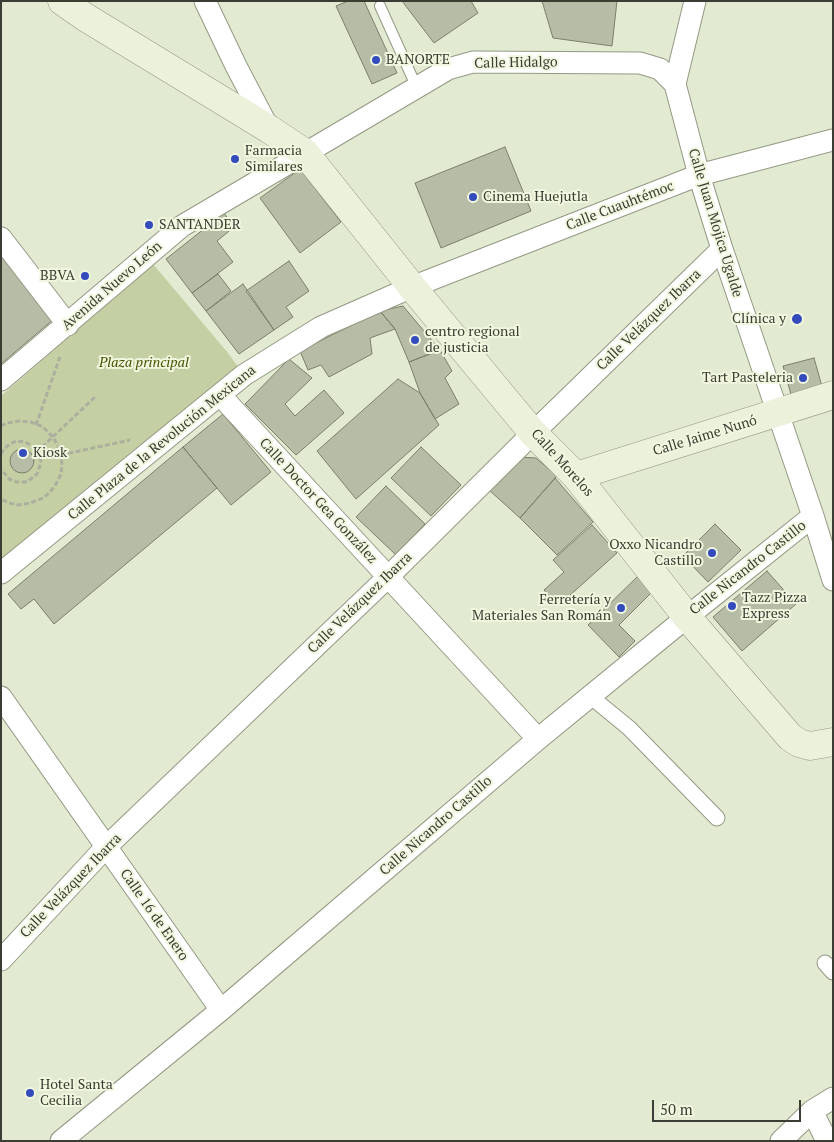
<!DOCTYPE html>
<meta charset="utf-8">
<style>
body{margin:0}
#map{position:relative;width:834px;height:1142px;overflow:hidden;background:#e3ead2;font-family:"PT Serif",serif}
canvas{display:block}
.frame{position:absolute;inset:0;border:2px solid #3a3d33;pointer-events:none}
.scale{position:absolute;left:652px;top:1100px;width:149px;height:22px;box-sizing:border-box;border:2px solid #3a3d33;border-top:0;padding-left:6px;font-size:15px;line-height:18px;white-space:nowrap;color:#3a3d33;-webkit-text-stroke:4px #f0f7df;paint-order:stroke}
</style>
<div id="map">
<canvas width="834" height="1142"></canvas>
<div class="frame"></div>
<div class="scale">50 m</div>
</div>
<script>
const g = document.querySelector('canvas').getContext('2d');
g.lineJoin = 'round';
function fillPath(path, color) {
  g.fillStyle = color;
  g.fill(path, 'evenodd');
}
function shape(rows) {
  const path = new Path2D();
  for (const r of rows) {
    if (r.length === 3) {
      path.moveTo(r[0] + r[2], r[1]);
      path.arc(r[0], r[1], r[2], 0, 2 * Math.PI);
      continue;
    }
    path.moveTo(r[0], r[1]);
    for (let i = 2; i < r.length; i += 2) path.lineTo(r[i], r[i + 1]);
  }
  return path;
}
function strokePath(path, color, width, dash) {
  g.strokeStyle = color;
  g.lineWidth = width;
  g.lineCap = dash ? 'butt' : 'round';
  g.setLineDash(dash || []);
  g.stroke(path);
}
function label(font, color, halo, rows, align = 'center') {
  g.font = font + ' "PT Serif",serif';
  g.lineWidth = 4;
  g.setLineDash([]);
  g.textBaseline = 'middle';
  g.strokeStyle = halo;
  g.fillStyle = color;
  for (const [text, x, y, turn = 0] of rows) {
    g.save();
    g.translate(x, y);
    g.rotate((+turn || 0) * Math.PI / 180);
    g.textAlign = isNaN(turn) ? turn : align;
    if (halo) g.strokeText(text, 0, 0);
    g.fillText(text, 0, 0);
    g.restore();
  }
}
const green = shape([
 [153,264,228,353,241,371,1,564,1,396]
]);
const building = shape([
 [348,1,364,1,397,73,372,84,336,6,348,1],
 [402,1,471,1,478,13,434,43,402,1],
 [542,1,617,1,612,46,553,38,542,1],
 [505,147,531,211,441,248,415,183,505,147],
 [300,169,341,222,300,253,260,198,300,169],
 [224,213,234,227,217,241,233,262,192,293,166,259,224,213],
 [1,248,55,318,1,364,1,248],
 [289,261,309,291,286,307,293,317,274,330,246,291,289,261],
 [218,274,231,291,206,311,192,293,218,274],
 [243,284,274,330,239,354,206,311,243,284],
 [403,306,440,350,409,362,395,329,380,311,403,306],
 [380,311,395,329,370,338,372,354,329,377,321,365,308,370,300,351,380,311],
 [440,350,452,371,445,378,459,404,435,419,420,393,409,362,440,350],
 [814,358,823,390,792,398,783,366,814,358],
 [289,359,312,378,285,404,295,416,324,390,344,413,296,455,245,404,289,359],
 [398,379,420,393,439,425,356,499,317,451,398,379],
 [223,414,271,472,231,505,183,447,223,414],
 [183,447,217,488,54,624,34,599,21,609,8,594,183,447],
 [421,447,461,485,431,516,391,478,421,447],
 [22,461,12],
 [518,457,536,458,557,476,520,518,489,490,518,457],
 [555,478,593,522,557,555,520,518,555,478],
 [386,486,425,524,396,555,356,517,386,486],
 [715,524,741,550,708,582,683,556,715,524],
 [592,525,617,553,558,606,544,590,564,572,553,560,592,525],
 [767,571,796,604,742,651,713,617,767,571],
 [638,576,653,591,619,625,635,641,619,657,588,625,638,576]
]);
const path = shape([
 [36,425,60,357],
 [1,426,7,423,19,421,31,422,43,427,53,437,59,448,62,464,61,474,55,486,49,493,43,498,30,503,18,505,9,503,1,499],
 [42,447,95,397],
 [1,454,5,448,10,444,16,441,25,442,36,448,40,455,41,463,37,474,28,481,25,482,17,482,9,479,1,469],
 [61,455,130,440]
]);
const service = shape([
 [380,6,417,88]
]);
const pedestrian = shape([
 [590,696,629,728,717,818],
 [825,963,833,972]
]);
const minor = shape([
 [205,1,236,66,269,129],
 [675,84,695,1],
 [1,238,68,325],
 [1,380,182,226,448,69,473,62,640,63,660,69,675,84,699,175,722,249,813,516,833,580],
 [220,395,538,739],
 [1,573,244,375,321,327,412,287,699,175,833,140],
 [1,697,221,1010],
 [1,960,106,847,388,577,533,433,722,249],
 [812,1111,827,1141],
 [61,1141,221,1010,538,739,687,617,813,516],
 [781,1141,812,1111,833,1098]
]);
const secondary = shape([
 [62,1,85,17,269,129,305,153,412,287,533,433,576,476,687,617,790,737,799,743,810,746,833,742],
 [576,476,833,395]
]);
const markers = [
 [376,60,5,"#334bbc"],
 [235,159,5,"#334bbc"],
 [473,197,5,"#334bbc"],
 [149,225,5,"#334bbc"],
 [85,276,5,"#334bbc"],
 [797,319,6,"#334bbc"],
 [415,340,5,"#334bbc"],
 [803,378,5,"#334bbc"],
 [23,453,5,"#334bbc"],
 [712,553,5,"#334bbc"],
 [732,606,5,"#334bbc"],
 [621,608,5,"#334bbc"],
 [30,1093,5,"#334bbc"]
];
const poiNames = [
 ["BANORTE",386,60],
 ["Farmacia",245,151],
 ["Similares",245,167],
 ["Cinema Huejutla",483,197],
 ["SANTANDER",159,225],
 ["BBVA",75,276,"right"],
 ["Clínica y",786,319,"right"],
 ["centro regional",425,332],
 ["de justicia",425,348],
 ["Tart Pasteleria",793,378,"right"],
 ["Kiosk",33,453],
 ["Oxxo Nicandro",702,545,"right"],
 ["Castillo",702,561,"right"],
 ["Tazz Pizza",742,598],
 ["Express",742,614],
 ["Ferretería y",611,600,"right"],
 ["Materiales San Román",611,616,"right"],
 ["Hotel Santa",40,1085],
 ["Cecilia",40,1101]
];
const streetNames = [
 ["Calle Hidalgo",516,63,-1],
 ["Calle Cuauhtémoc",620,206,-21],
 ["Calle Juan Mojica Ugalde",715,223,73],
 ["Avenida Nuevo León",112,286,-41],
 ["Calle Velázquez Ibarra",649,320,-44],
 ["Calle Jaime Nunó",705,436,-17],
 ["Calle Plaza de la Revolución Mexicana",162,443,-39],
 ["Calle Morelos",562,463,48],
 ["Calle Doctor Gea González",318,501,47],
 ["Calle Nicandro Castillo",748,568,-38],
 ["Calle Velázquez Ibarra",360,603,-44],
 ["Calle Nicandro Castillo",436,826,-41],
 ["Calle Velázquez Ibarra",71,886,-46],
 ["Calle 16 de Enero",154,915,55]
];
const parkNames = [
 ["Plaza principal",144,363]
];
fillPath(green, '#c4cfa4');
fillPath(building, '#b6bca5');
strokePath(building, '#7a806a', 1);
strokePath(service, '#939983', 12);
strokePath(pedestrian, '#939983', 17);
strokePath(minor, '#939983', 23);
strokePath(secondary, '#939983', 29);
strokePath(path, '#aab09d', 3, [5, 2.5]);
strokePath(service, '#fff', 10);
strokePath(pedestrian, '#fff', 15);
strokePath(minor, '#fff', 21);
strokePath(secondary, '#ecf1dc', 28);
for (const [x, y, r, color] of markers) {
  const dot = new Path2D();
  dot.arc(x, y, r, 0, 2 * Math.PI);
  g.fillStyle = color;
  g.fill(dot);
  strokePath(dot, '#f0f7df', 2);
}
label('14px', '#3a3d33', '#f0f7df', poiNames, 'left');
label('14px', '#3a3d33', '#f0f7df', streetNames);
label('italic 14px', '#475400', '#f0f7df', parkNames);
</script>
